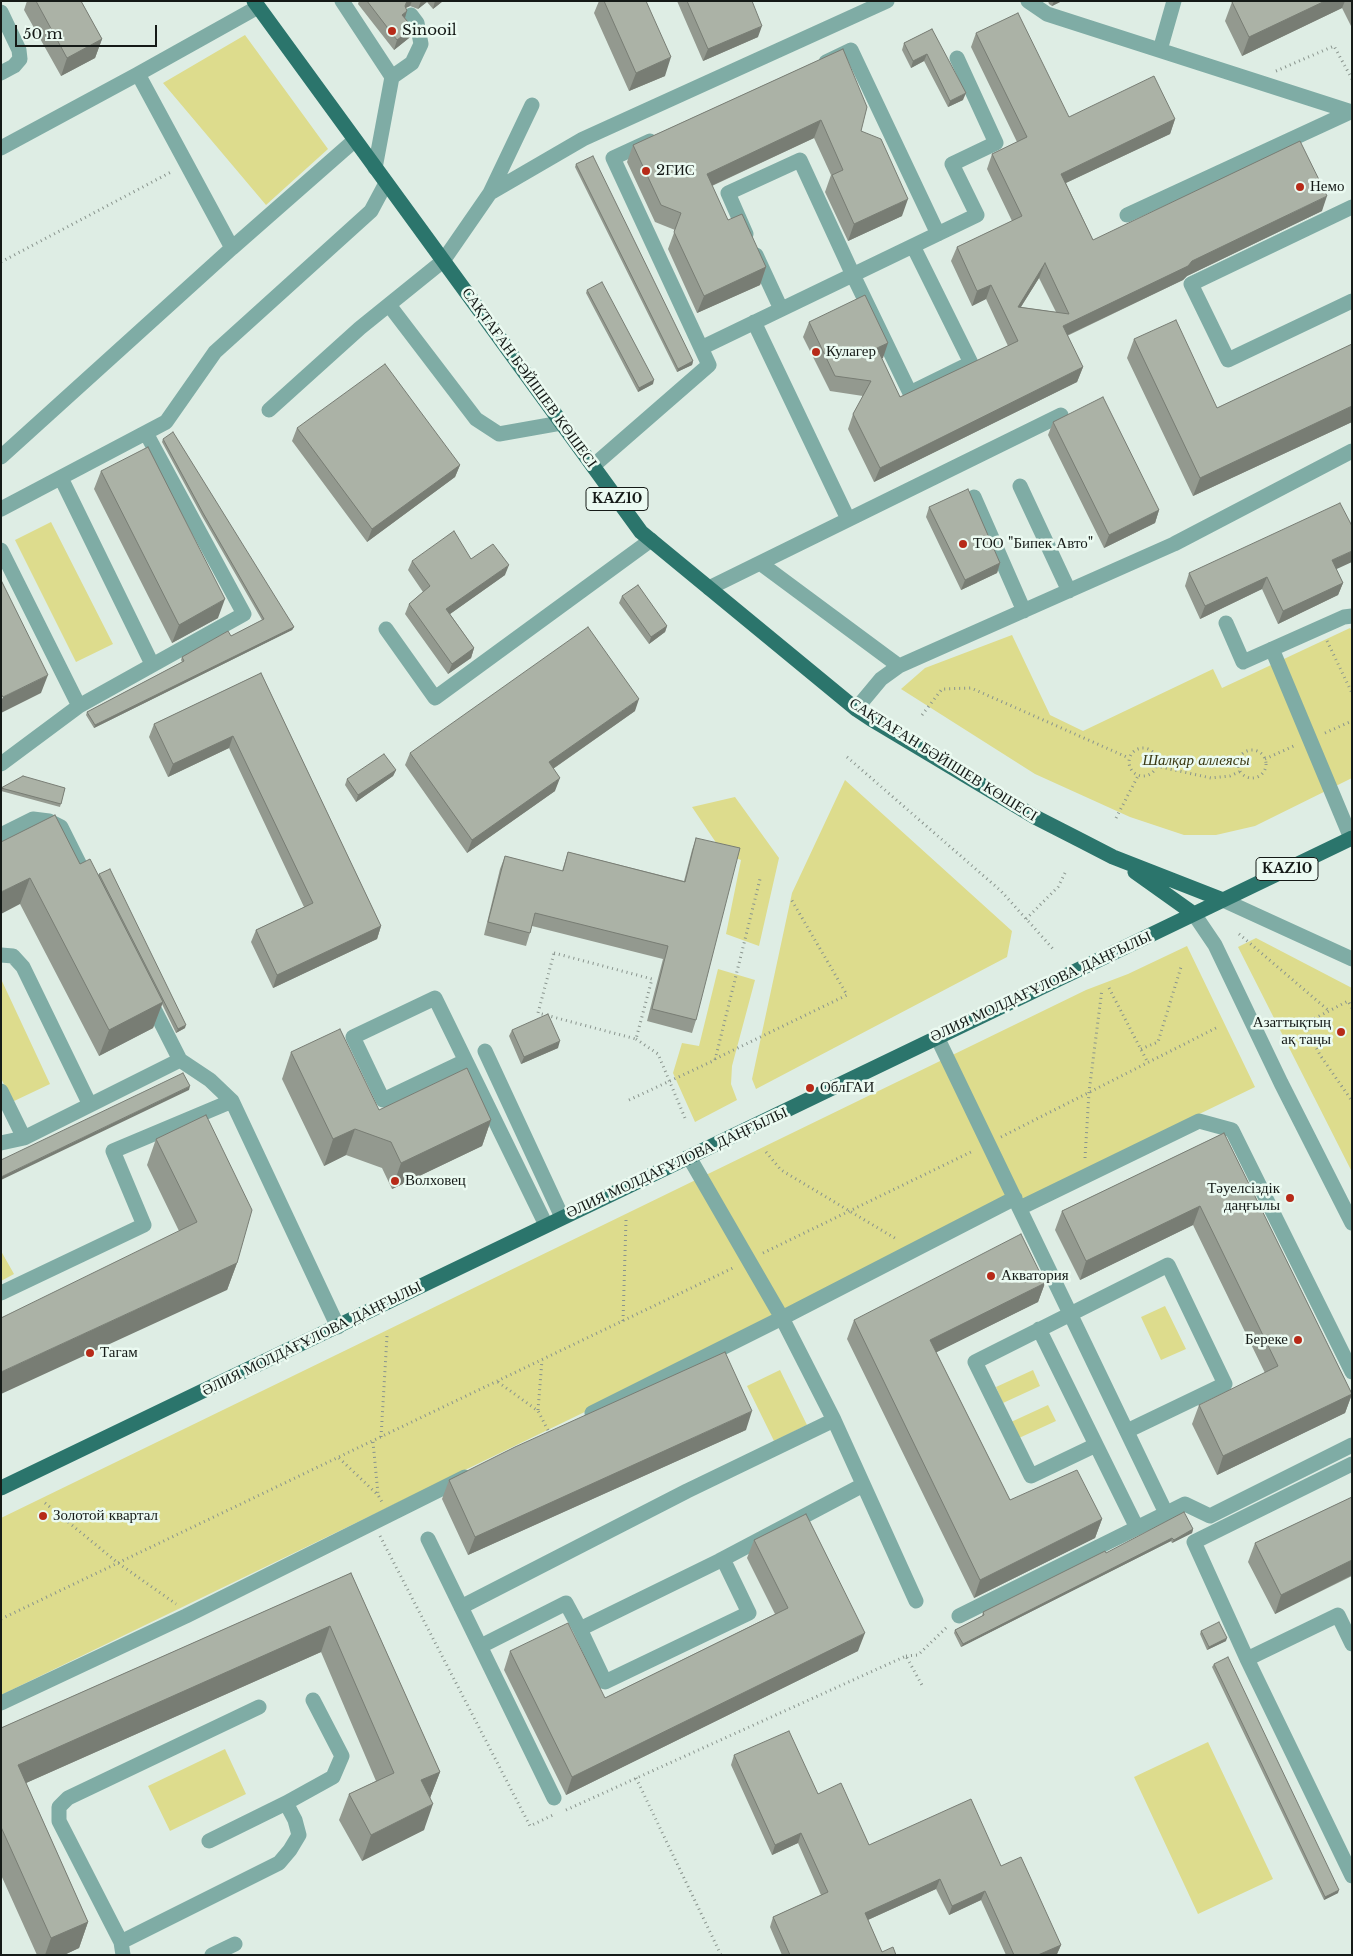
<!DOCTYPE html>
<meta charset="utf-8">
<style>
body{margin:0}
#map{position:relative;width:1353px;height:1956px;overflow:hidden;background:#deede4;font-family:"Libre Baskerville",serif}
canvas{display:block}
.frame{position:absolute;inset:0;border:2px solid #151a17;pointer-events:none}
.scale{position:absolute;left:15px;top:25px;width:142px;height:22px;box-sizing:border-box;border:2px solid #151a17;border-top:0;padding-left:6px;font-size:15px;line-height:18px;white-space:nowrap;color:#151a17;-webkit-text-stroke:4px #ebfaf1;paint-order:stroke}
</style>
<div id="map">
<canvas width="1353" height="1956"></canvas>
<div class="frame"></div>
<div class="scale">50 m</div>
</div>
<script>
const g = document.querySelector('canvas').getContext('2d');
g.lineJoin = 'round';
function fillPath(path, color) {
  g.fillStyle = color;
  g.fill(path, 'evenodd');
}
function shape(rows) {
  const path = new Path2D();
  for (const r of rows) {
    if (r.length === 3) {
      path.moveTo(r[0] + r[2], r[1]);
      path.arc(r[0], r[1], r[2], 0, 2 * Math.PI);
      continue;
    }
    path.moveTo(r[0], r[1]);
    for (let i = 2; i < r.length; i += 2) path.lineTo(r[i], r[i + 1]);
  }
  return path;
}
function strokePath(path, color, width, dash) {
  g.strokeStyle = color;
  g.lineWidth = width;
  g.lineCap = dash ? 'butt' : 'round';
  g.setLineDash(dash || []);
  g.stroke(path);
}
function label(font, color, halo, rows, align = 'center') {
  g.font = font + ' "Libre Baskerville",serif';
  g.lineWidth = 5;
  g.setLineDash([]);
  g.textBaseline = 'middle';
  g.strokeStyle = halo;
  g.fillStyle = color;
  for (const [text, x, y, turn = 0] of rows) {
    g.save();
    g.translate(x, y);
    g.rotate((+turn || 0) * Math.PI / 180);
    g.textAlign = isNaN(turn) ? turn : align;
    if (halo) g.strokeText(text, 0, 0);
    g.fillText(text, 0, 0);
    g.restore();
  }
}
const green = shape([
 [245,35,328,149,266,205,163,83],
 [51,522,113,644,76,662,15,540],
 [1350,628,1352,631,1352,778,1255,826,1216,835,1184,835,1130,817,1035,774,901,689,925,668,1012,635,1050,715,1083,731,1213,669,1222,688],
 [845,780,1012,931,1007,957,756,1089,752,1079,792,893],
 [735,797,779,858,759,946,726,934,741,860,723,853,692,807],
 [1256,938,1352,988,1352,1172,1238,947],
 [1187,946,1255,1087,1,1695,1,1518,1086,990,1128,974],
 [718,969,755,980,732,1066,731,1084,737,1100,695,1122,673,1073,682,1043,699,1046],
 [1,979,50,1084,12,1102,1,1078],
 [1,1251,14,1274,1,1281],
 [1165,1306,1186,1349,1161,1360,1141,1317],
 [780,1370,807,1425,774,1441,747,1386],
 [1033,1370,1040,1386,1003,1403,996,1387],
 [1048,1405,1056,1421,1019,1438,1011,1422],
 [1208,1742,1273,1879,1198,1914,1134,1777],
 [225,1749,246,1794,170,1831,148,1786]
]);
const path = shape([
 [1276,71,1334,46,1352,79],
 [1,262,173,171],
 [1327,641,1352,693],
 [922,715,942,689,971,688,1129,758],
 [1325,733,1352,721],
 [1143,762,14],
 [1252,764,14],
 [847,757,1001,891,1055,951],
 [1265,759,1296,745],
 [1156,766,1211,778,1230,776,1241,771],
 [1116,818,1139,774],
 [1026,919,1058,887,1065,873],
 [1239,934,1329,1011],
 [554,953,652,979,636,1039,538,1013,554,953],
 [1109,988,1148,1063],
 [1352,1008,1348,1001,1304,1024,1320,1055,1352,1101],
 [636,1039,658,1054,685,1118],
 [1141,1049,1158,1042,1181,967],
 [715,1059,847,995,791,899],
 [629,1100,715,1060,760,879],
 [1001,1137,1216,1028],
 [766,1152,781,1170,898,1240],
 [1085,1158,1089,1092,1102,989],
 [763,1253,973,1151],
 [623,1321,626,1220],
 [498,1382,538,1411,550,1434],
 [538,1410,542,1360],
 [381,1437,387,1336],
 [373,1442,378,1494],
 [339,1458,378,1495,382,1502],
 [45,1503,118,1563,176,1604],
 [380,1536,530,1826,553,1815],
 [1,1619,735,1267],
 [906,1656,918,1655,947,1627],
 [636,1778,721,1955],
 [566,1810,906,1656,923,1687]
]);
const minor = shape([
 [342,1,392,77,375,168],
 [1028,1,1047,14,1352,112],
 [258,7,138,74,232,248,355,140],
 [1,12,19,50,20,59,14,66,1,73],
 [1160,50,1174,1],
 [826,62,851,50,938,234],
 [392,77,412,63,421,44,417,23,411,15],
 [1,148,138,74],
 [490,193,532,105],
 [1352,207,1191,284,1228,360,1352,301],
 [1127,215,1350,112],
 [746,234,728,193,800,160,853,275,910,393,971,363,913,246],
 [756,255,781,309],
 [389,305,476,419,499,434,561,423],
 [754,322,848,519],
 [701,348,977,215,952,164,996,143,957,58],
 [269,410,360,328,443,261,490,193,583,139,887,1],
 [1,457,232,248],
 [593,466,709,365,613,158,650,141],
 [61,478,152,664],
 [1020,486,1069,591],
 [974,497,1024,611],
 [1,509,166,422,215,352,371,211,386,183],
 [1,550,79,706,244,614,146,433],
 [760,563,899,666],
 [709,588,1061,415],
 [1226,623,1243,662,1344,617,1352,616],
 [386,629,435,698,651,540],
 [1272,649,1351,838],
 [856,709,881,679,899,666,1174,544,1352,451],
 [1,764,79,706],
 [1,835,33,819,49,821,61,827,79,863],
 [1223,900,1352,959],
 [1194,914,1215,945,1281,1083,1352,1223],
 [1,955,13,956,23,967,90,1105],
 [149,999,180,1060],
 [937,1037,1166,1513],
 [485,1051,562,1217],
 [465,1061,383,1100,353,1037,435,998,546,1225],
 [1,1091,24,1138,180,1060,210,1080,232,1101,338,1327],
 [1,1143,24,1138],
 [1020,1208,1199,1121,1232,1130,1352,1372],
 [1,1293,144,1225,113,1151,232,1101],
 [1039,1329,1137,1528],
 [592,1413,782,1318,689,1157],
 [1096,1445,1031,1476,975,1362,1168,1265,1225,1384,1127,1431],
 [1352,1464,1194,1542,1247,1659,1352,1876],
 [428,1539,554,1798],
 [916,1601,834,1420,782,1318,1015,1198],
 [461,1607,687,1491,834,1420],
 [959,1616,1185,1504,1210,1516,1352,1445],
 [580,1629,605,1682,749,1613,723,1559],
 [481,1646,566,1603,580,1629,719,1561,863,1485],
 [1247,1659,1338,1615,1352,1644],
 [1,1703,186,1616,465,1477],
 [209,1841,286,1803],
 [121,1942,59,1821,59,1807,68,1798,259,1707],
 [123,1955,121,1942,279,1863,290,1850,299,1835,295,1820,286,1803,333,1777,342,1756,313,1700],
 [212,1955,235,1944]
]);
const major = shape([
 [254,1,641,532,856,709,871,719,1035,817,1082,841,1113,857,1223,900],
 [1135,872,1194,914],
 [1,1488,1352,838]
]);
const wall = shape([
 [27,1,81,1,102,39,95,58,61,76,24,10],
 [359,1,443,1,433,9,427,2,418,9,410,6,406,8,405,18,413,28,409,38,394,50,358,4],
 [599,1,646,1,665,76,629,91,594,13],
 [677,1,752,1,758,37,703,61],
 [1048,1,1062,1,1052,6,1049,4],
 [1234,1,1352,1,1352,28,1342,8,1242,56,1225,21,1232,2],
 [932,29,963,100,948,107,924,61,911,68,902,50,904,43],
 [976,33,1069,117,1175,119,1170,134,1066,183,1093,240,1322,211,1187,276,1183,280,1067,336,1083,367,1077,382,874,482,848,429,853,414,863,396,830,391,803,337,809,322,883,358,881,358,900,397,1008,346,986,299,972,306,951,261,957,247,1012,221,987,169,992,154,1017,142,971,47],
 [1039,278,1056,312,1021,307],
 [843,49,861,131,902,216,848,241,825,192,831,175,814,138,712,186,728,220,766,267,760,285,697,313,668,249,675,230,655,222,627,162,633,145],
 [576,164,693,361,692,365,677,372,575,167],
 [587,290,653,384,638,392,586,293],
 [1134,339,1217,408,1352,344,1352,422,1193,496,1127,358],
 [1053,422,1159,510,1155,523,1104,548,1048,435],
 [297,428,460,465,455,477,367,542,292,441],
 [163,439,294,627,292,630,94,728,86,715,87,712,182,662,181,660,182,657,231,636,262,620,202,516,162,442],
 [101,471,218,618,172,643,94,489],
 [929,507,1000,563,997,573,961,590,926,517],
 [471,559,505,575,450,614,474,648,471,658,448,674,405,614,409,604,423,592,408,570,412,561],
 [1336,569,1343,583,1338,595,1278,624,1262,589,1200,619,1185,586,1189,573],
 [622,596,667,626,665,632,649,644,619,603],
 [261,673,381,926,377,939,273,988,251,942,256,930,304,907,229,748,168,777,149,737,154,724],
 [635,711,553,769,555,791,467,853,405,765,410,753],
 [396,770,393,776,356,802,345,785,347,779],
 [1,787,65,788,60,807,1,791],
 [696,838,696,1020,692,1033,647,1021,663,959,532,926,526,946,484,935,500,869,505,856,562,871,568,852,684,881,692,850],
 [1,842,80,864,98,875,99,874,185,1028,176,1033,162,1004,153,1028,99,1056,20,904],
 [512,1030,558,1048,521,1064,509,1036],
 [291,1052,379,1110,491,1120,482,1146,392,1189,382,1168,346,1155,324,1166,282,1079],
 [1224,1133,1352,1394,1345,1413,1217,1475,1192,1424,1199,1405,1265,1373,1193,1225,1080,1280,1055,1230,1062,1211],
 [156,1139,237,1263,227,1290,179,1231,147,1165],
 [1045,1283,1038,1302,936,1352,1010,1500,1102,1519,1095,1538,974,1598,847,1339,854,1320],
 [746,1430,468,1555,442,1499,449,1480],
 [1352,1497,1352,1576,1275,1614,1248,1562,1255,1543],
 [1193,1529,1192,1533,1172,1543,1171,1541,961,1647,954,1633,955,1630,982,1616,983,1612,1106,1553],
 [754,1540,858,1651,566,1795,504,1670,510,1651,605,1698,775,1614,747,1558],
 [351,1573,440,1772,430,1798,424,1830,362,1861,339,1820,349,1794,376,1781,321,1652,26,1783,88,1922,79,1948,64,1955,37,1955,1,1875,1,1728],
 [1201,1631,1226,1641,1207,1650,1200,1634],
 [1214,1664,1338,1893,1324,1900,1212,1667],
 [734,1755,818,1794,869,1845,1001,1866,1061,1945,1057,1954,1006,1955,981,1900,949,1915,936,1889,868,1920,882,1952,896,1955,782,1955,770,1927,773,1917,821,1895,798,1843,772,1855,731,1765]
]);
const shadedWall = shape([
 [407,1,412,1,410,6,405,8,402,16],
 [421,1,428,1,418,9],
 [435,1,443,1,433,9],
 [1054,1,1062,1,1052,6],
 [1325,1,1345,1,1342,8,1242,56,1249,37],
 [407,11,404,21,402,15],
 [762,26,758,37,703,61,708,49],
 [413,28,409,38,394,50,397,40],
 [102,39,95,58,61,76,67,58],
 [927,54,924,61,911,68,913,61],
 [671,57,665,76,629,91,636,73],
 [966,93,963,100,948,107,950,101],
 [1175,119,1170,134,1055,188,1061,174],
 [821,120,814,138,700,191,707,174],
 [1327,196,1322,211,1187,276,1183,280,1057,340,1063,326,1192,261],
 [908,199,902,216,848,241,854,224],
 [1045,263,1039,278,1012,321,1018,307],
 [766,267,760,285,697,313,704,296],
 [991,285,986,299,972,306,977,291],
 [888,343,883,358,871,363,877,348],
 [693,361,692,365,677,372,678,369],
 [1083,367,1077,382,874,482,880,468],
 [654,380,653,384,638,392,639,388],
 [1352,406,1352,422,1193,496,1200,478],
 [460,465,455,477,367,542,372,529],
 [1159,510,1155,523,1104,548,1109,535],
 [1352,551,1352,562,1328,573,1332,560],
 [1000,563,997,573,961,590,965,580],
 [509,565,505,575,443,619,446,609],
 [1267,577,1262,589,1200,619,1205,606],
 [1343,583,1338,595,1278,624,1283,611],
 [225,599,218,618,172,643,179,625],
 [667,626,665,632,649,644,651,637],
 [294,627,292,630,94,728,95,725],
 [474,648,471,658,448,674,452,664],
 [48,675,41,693,1,713,1,701,3,697],
 [639,699,635,711,544,775,549,762],
 [233,736,229,748,168,777,173,764],
 [396,770,393,776,356,802,358,795],
 [560,778,555,791,467,853,472,840],
 [30,878,20,904,1,914,1,892],
 [381,926,377,939,273,988,277,975],
 [163,1002,153,1028,99,1056,109,1030],
 [186,1025,185,1028,176,1033,178,1029],
 [560,1041,558,1048,521,1064,524,1057],
 [190,1086,189,1090,1,1180,1,1177],
 [491,1120,482,1146,392,1189,401,1163],
 [355,1129,346,1155,324,1166,333,1139],
 [1200,1206,1193,1225,1080,1280,1086,1261],
 [237,1263,227,1290,1,1394,1,1372],
 [1045,1283,1038,1302,923,1359,930,1340],
 [1352,1394,1345,1413,1217,1475,1223,1456],
 [752,1411,746,1430,468,1555,475,1537],
 [1102,1519,1095,1538,974,1598,980,1580],
 [1193,1529,1192,1533,1172,1543,1174,1540],
 [1172,1538,1171,1541,961,1647,963,1644],
 [1352,1560,1352,1575,1275,1614,1281,1595],
 [330,1626,321,1652,8,1791,18,1765],
 [865,1633,858,1651,566,1795,572,1777],
 [1227,1638,1226,1641,1207,1650,1209,1647],
 [440,1772,430,1798,421,1780],
 [433,1804,424,1830,362,1861,371,1835],
 [801,1833,798,1843,772,1855,775,1845],
 [940,1879,936,1889,861,1923,865,1913],
 [1339,1890,1338,1893,1324,1900,1325,1897],
 [985,1891,981,1900,949,1915,952,1906],
 [88,1922,79,1948,64,1955,45,1955,51,1938],
 [1061,1945,1057,1954,1038,1955]
]);
const building = shape([
 [36,1,81,1,102,39,67,58,36,1],
 [367,1,407,1,405,6,407,11,402,15,413,28,397,40,367,1],
 [604,1,646,1,671,57,636,73,604,1],
 [687,1,752,1,762,26,708,49,687,1],
 [1234,1,1325,1,1249,37,1232,2,1234,1],
 [1018,13,1069,117,1154,76,1175,119,1061,174,1093,240,1300,141,1327,196,1192,261,1188,266,1063,326,1083,367,880,468,853,414,871,381,835,376,809,322,865,295,888,343,877,348,900,397,1018,341,991,285,977,291,957,247,1022,216,992,154,1027,137,976,33,1018,13],
 [1045,263,1069,314,1018,307,1045,263],
 [932,29,966,93,950,101,927,54,913,61,904,43,932,29],
 [843,49,867,107,861,131,881,139,908,199,854,224,832,175,843,170,821,120,707,174,728,220,742,214,766,267,704,296,674,232,681,213,661,205,633,145,843,49],
 [593,156,693,361,678,369,576,164,593,156],
 [602,282,654,380,639,388,587,290,602,282],
 [1176,320,1217,408,1352,344,1352,406,1200,478,1134,339,1176,320],
 [385,364,460,465,372,529,297,428,385,364],
 [1103,397,1159,510,1109,535,1053,422,1103,397],
 [173,432,294,627,95,725,87,712,184,661,182,657,228,631,231,636,264,619,203,513,163,439,173,432],
 [148,447,225,599,179,625,101,471,148,447],
 [968,489,1000,563,965,580,929,507,968,489],
 [1340,503,1352,526,1352,551,1332,560,1343,583,1283,611,1267,577,1205,606,1189,573,1340,503],
 [454,531,471,559,493,544,509,565,446,609,474,648,452,664,409,604,430,586,412,561,454,531],
 [1,580,48,675,3,697,1,694,1,580],
 [638,585,667,626,651,637,622,596,638,585],
 [588,627,639,699,549,762,560,778,472,840,410,753,588,627],
 [261,673,381,926,277,975,256,930,313,903,233,736,173,764,154,724,261,673],
 [384,754,396,770,358,795,347,779,384,754],
 [23,776,65,788,61,804,1,788,23,776],
 [55,815,80,864,90,859,163,1002,109,1030,30,878,1,892,1,842,55,815],
 [696,838,740,848,696,1020,652,1009,668,946,535,913,530,933,488,922,505,856,563,871,568,852,685,882,696,838],
 [110,869,186,1025,178,1029,99,874,110,869],
 [548,1014,560,1041,524,1057,512,1030,548,1014],
 [340,1029,379,1110,467,1068,491,1120,401,1163,391,1142,355,1129,333,1139,291,1052,340,1029],
 [183,1073,190,1086,1,1177,1,1160,183,1073],
 [206,1115,252,1210,237,1263,1,1372,1,1318,197,1222,156,1139,206,1115],
 [1224,1133,1352,1394,1223,1456,1199,1405,1278,1366,1200,1206,1086,1261,1062,1211,1224,1133],
 [1021,1234,1045,1283,930,1340,1010,1500,1077,1470,1102,1519,980,1580,854,1320,1021,1234],
 [725,1352,752,1411,475,1537,449,1480,515,1447,725,1352],
 [1352,1497,1352,1560,1281,1595,1255,1543,1352,1497],
 [1184,1512,1193,1529,1174,1540,1172,1538,963,1644,955,1630,984,1615,983,1612,1105,1551,1106,1553,1184,1512],
 [806,1514,865,1633,572,1777,510,1651,568,1623,605,1698,788,1608,754,1540,806,1514],
 [351,1573,440,1772,421,1780,433,1804,371,1835,349,1794,394,1773,330,1626,18,1765,88,1922,51,1938,1,1827,1,1728,351,1573],
 [1219,1622,1227,1638,1209,1647,1201,1631,1219,1622],
 [1228,1657,1339,1890,1325,1897,1214,1664,1228,1657],
 [789,1731,818,1794,841,1783,869,1845,971,1799,1001,1866,1021,1857,1061,1945,1038,1955,1014,1955,985,1891,952,1906,940,1879,865,1913,882,1952,893,1947,896,1955,790,1955,773,1917,828,1892,801,1833,775,1845,734,1755,789,1731]
]);
const markers = [
 [392,31,5,"#b72a18"],
 [646,171,5,"#b72a18"],
 [1300,187,5,"#b72a18"],
 [816,352,5,"#b72a18"],
 [963,544,5,"#b72a18"],
 [1341,1032,5,"#b72a18"],
 [810,1088,5,"#b72a18"],
 [395,1181,5,"#b72a18"],
 [1290,1198,5,"#b72a18"],
 [991,1276,5,"#b72a18"],
 [1298,1340,5,"#b72a18"],
 [90,1353,5,"#b72a18"],
 [43,1516,5,"#b72a18"]
];
const shields = [
 [617,499,62],
 [1287,869,62]
];
const shieldNames = [
 ["KAZ10",617,499],
 ["KAZ10",1287,869]
];
const poiNames = [
 ["Sinooil",402,31],
 ["2ГИС",656,171],
 ["Немо",1310,187],
 ["Кулагер",826,352],
 ["ТОО \"Бипек Авто\"",973,544],
 ["Азаттықтың",1331,1023,"right"],
 ["ақ таңы",1331,1040,"right"],
 ["ОблГАИ",820,1088],
 ["Волховец",405,1181],
 ["Тәуелсіздік",1280,1189,"right"],
 ["даңғылы",1280,1206,"right"],
 ["Акватория",1001,1276],
 ["Береке",1288,1340,"right"],
 ["Тагам",100,1353],
 ["Золотой квартал",53,1516]
];
const streetNames = [
 ["САҚТАҒАН БӘЙІШЕВ КӨШЕСІ",529,378,54],
 ["САҚТАҒАН БӘЙІШЕВ КӨШЕСІ",943,760,32],
 ["ӘЛИЯ МОЛДАҒҰЛОВА ДАҢҒЫЛЫ",1041,987,-25],
 ["ӘЛИЯ МОЛДАҒҰЛОВА ДАҢҒЫЛЫ",677,1163,-25],
 ["ӘЛИЯ МОЛДАҒҰЛОВА ДАҢҒЫЛЫ",312,1339,-26]
];
const parkNames = [
 ["Шалқар аллеясы",1196,761]
];
fillPath(green, '#dddc8d');
strokePath(path, '#89948d', 3, [1, 4]);
strokePath(minor, '#7faca5', 15);
strokePath(major, '#2b756c', 15);
fillPath(wall, '#93998f');
fillPath(shadedWall, '#787d74');
fillPath(building, '#abb2a6');
strokePath(building, '#787d74', 1);
for (const [x, y, r, color] of markers) {
  const dot = new Path2D();
  dot.arc(x, y, r, 0, 2 * Math.PI);
  g.fillStyle = color;
  g.fill(dot);
  strokePath(dot, '#ebfaf1', 2);
}
for (const [x, y, w] of shields) {
  const box = new Path2D();
  box.roundRect(x - w / 2, y - 11.5, w, 23, 4);
  g.fillStyle = '#ebfaf1';
  g.fill(box);
  strokePath(box, '#151a17', 1);
}
label('bold 14px', '#151a17', null, shieldNames);
label('15px', '#151a17', '#ebfaf1', poiNames, 'left');
label('15px', '#151a17', '#ebfaf1', streetNames);
label('italic 15px', '#3a3914', '#ebfaf1', parkNames);
</script>
